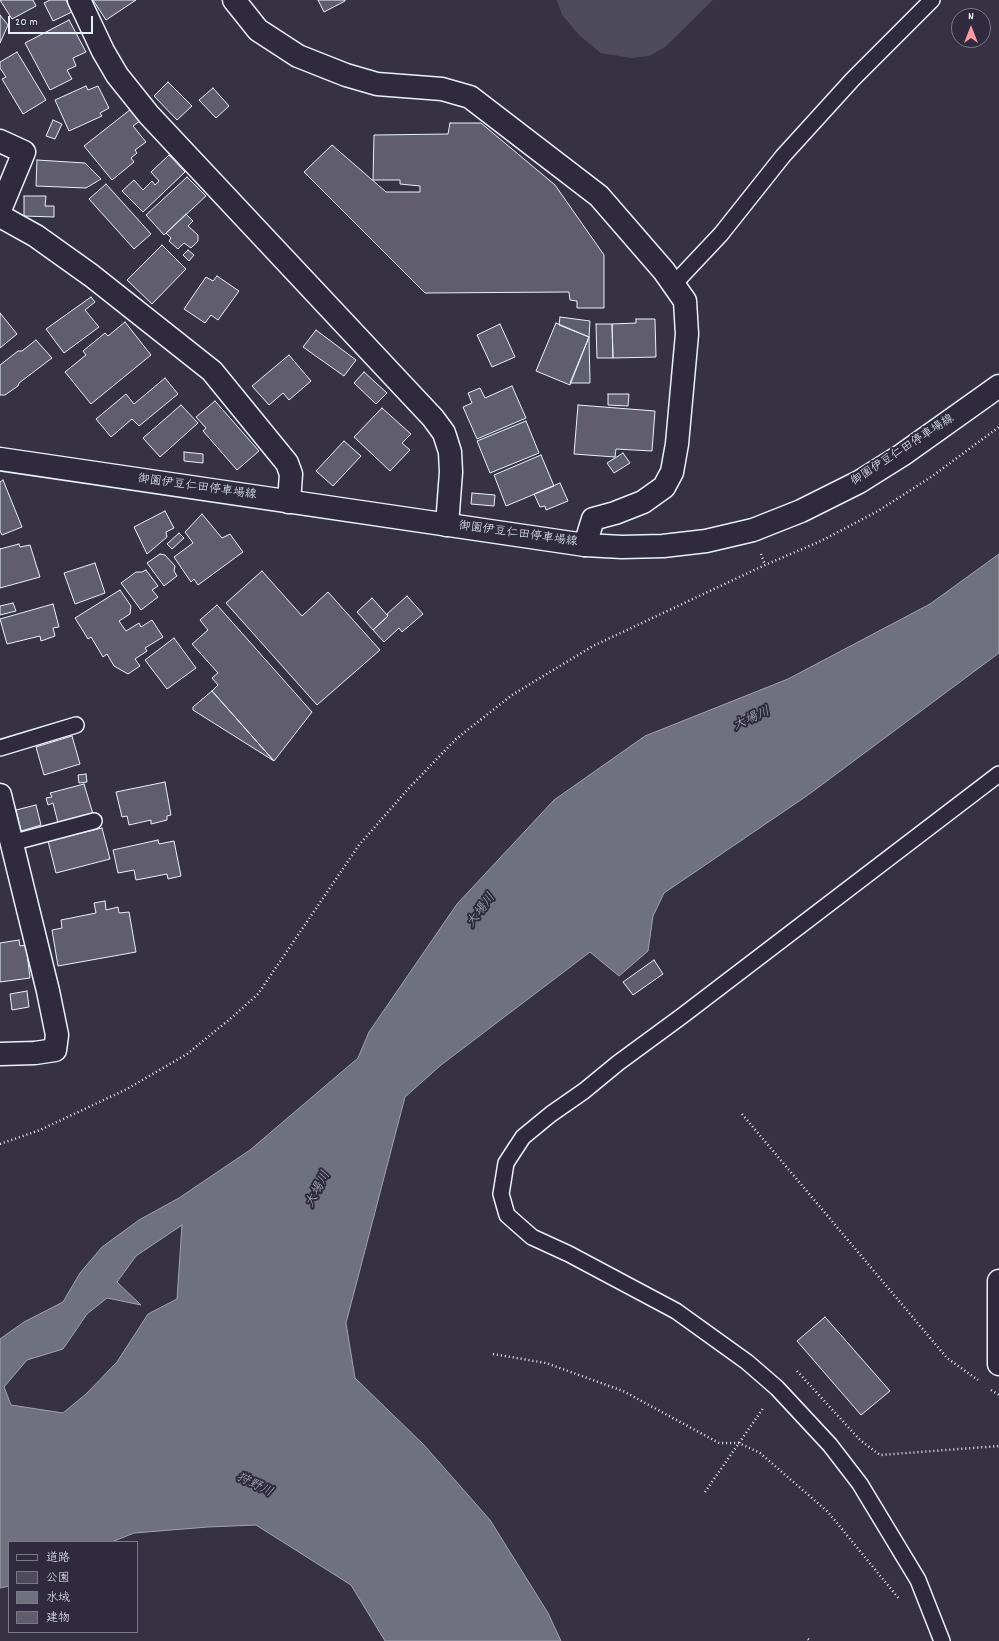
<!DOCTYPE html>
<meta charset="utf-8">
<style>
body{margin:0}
#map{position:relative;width:999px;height:1641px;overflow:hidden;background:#363244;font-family:Dekko,"Klee One",sans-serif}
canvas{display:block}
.legend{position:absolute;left:8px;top:1541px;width:130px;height:92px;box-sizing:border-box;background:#2f2a3d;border:1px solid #797a88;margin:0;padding:5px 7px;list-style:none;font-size:12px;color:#e8f1f8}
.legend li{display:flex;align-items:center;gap:8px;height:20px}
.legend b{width:20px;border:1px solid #797a88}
.north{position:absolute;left:951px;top:8px;width:40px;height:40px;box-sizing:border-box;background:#2f2a3d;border:1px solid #797a88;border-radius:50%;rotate:0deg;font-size:11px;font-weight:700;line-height:16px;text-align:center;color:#e8f1f8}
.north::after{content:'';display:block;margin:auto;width:14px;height:18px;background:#ff9aa2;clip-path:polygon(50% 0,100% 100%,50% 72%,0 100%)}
.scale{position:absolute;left:8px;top:16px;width:85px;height:18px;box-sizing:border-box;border:2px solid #e8f1f8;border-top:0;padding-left:5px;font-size:12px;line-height:14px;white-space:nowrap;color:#e8f1f8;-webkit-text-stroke:3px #2f2a3d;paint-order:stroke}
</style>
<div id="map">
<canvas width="999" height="1641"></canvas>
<ul class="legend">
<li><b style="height:5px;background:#2f2a3d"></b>道路</li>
<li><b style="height:11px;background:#4d4b5c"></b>公園</li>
<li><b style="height:11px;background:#70717f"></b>水域</li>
<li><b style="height:11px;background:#605e6e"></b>建物</li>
</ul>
<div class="north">N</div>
<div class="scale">20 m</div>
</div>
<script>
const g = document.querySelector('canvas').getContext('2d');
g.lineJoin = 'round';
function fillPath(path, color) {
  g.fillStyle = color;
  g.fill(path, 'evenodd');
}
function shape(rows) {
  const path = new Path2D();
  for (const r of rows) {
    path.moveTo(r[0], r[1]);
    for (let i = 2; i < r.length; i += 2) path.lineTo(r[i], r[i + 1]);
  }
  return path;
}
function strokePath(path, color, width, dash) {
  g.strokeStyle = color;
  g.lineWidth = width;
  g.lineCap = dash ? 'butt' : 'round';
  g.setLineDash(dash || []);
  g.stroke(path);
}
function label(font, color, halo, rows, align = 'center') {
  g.font = font + ' Dekko,"Klee One",sans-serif';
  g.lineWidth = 4;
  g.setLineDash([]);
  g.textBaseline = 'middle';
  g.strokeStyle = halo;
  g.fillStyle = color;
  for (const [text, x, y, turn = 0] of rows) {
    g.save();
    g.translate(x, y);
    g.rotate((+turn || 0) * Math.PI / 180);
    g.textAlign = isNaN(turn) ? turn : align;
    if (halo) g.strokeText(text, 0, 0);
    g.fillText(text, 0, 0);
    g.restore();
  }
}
const green = shape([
 [557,0,713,0,665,47,649,56,631,58,601,53,580,36,562,15]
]);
const water = shape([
 [999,554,999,653,808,795,664,893,653,916,648,951,619,976,590,952,441,1065,405,1097,346,1323,355,1378,424,1445,490,1520,548,1613,561,1641,385,1641,351,1585,256,1525,208,1527,134,1533,112,1542,9,1542,9,1586,0,1588,0,1339,24,1322,63,1302,80,1273,102,1247,139,1220,179,1198,250,1150,358,1058,369,1032,457,904,554,800,645,736,788,679,930,604,999,554],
 [182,1225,177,1299,148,1314,117,1362,86,1394,63,1413,11,1405,4,1387,27,1360,63,1349,87,1314,107,1298,141,1305,117,1282,136,1256,182,1225]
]);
const building = shape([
 [0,0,33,0,36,6,12,19,0,0],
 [50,0,66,0,72,12,53,21,44,3,50,0],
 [93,0,136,0,106,20,93,0],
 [318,0,345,0,345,1,324,12,318,0],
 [0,15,8,25,0,43,0,15],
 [69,20,86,52,73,58,76,66,67,70,72,79,50,90,25,43,69,20],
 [17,52,46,100,23,114,2,79,6,77,0,68,0,62,17,52],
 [168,82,192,106,177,120,154,96,168,82],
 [86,86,88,90,98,86,109,108,100,113,102,116,69,131,55,100,86,86],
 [213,88,229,106,216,118,199,100,213,88],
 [131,109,140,121,133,126,146,142,135,150,137,153,131,158,134,162,112,180,84,146,131,109],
 [53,120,62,124,55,139,46,136,53,120],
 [450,123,481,123,555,185,604,255,604,308,577,308,577,301,570,300,569,292,425,293,304,172,332,145,386,192,420,192,420,186,400,184,400,180,373,180,374,135,448,134,450,123],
 [169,155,185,172,143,212,122,191,134,180,143,190,152,181,155,185,159,181,151,172,169,155],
 [37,160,85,163,101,179,86,188,36,186,37,160],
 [187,177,206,196,164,235,146,215,187,177],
 [106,184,151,234,134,249,89,199,106,184],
 [24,196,46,196,45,206,54,206,54,217,24,216,24,196],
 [186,214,193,221,188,226,198,235,198,241,191,248,184,243,178,249,169,241,171,238,166,233,186,214],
 [162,245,186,269,152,304,127,280,162,245],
 [188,250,194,255,189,261,183,255,188,250],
 [217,276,239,291,218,320,211,315,205,323,184,309,206,277,213,281,217,276],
 [91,297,95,302,85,310,99,327,64,353,46,329,91,297],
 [0,313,17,334,0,348,0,313],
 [560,317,590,321,589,337,559,325,560,317],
 [636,319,655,319,656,357,613,358,612,324,636,323,636,319],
 [125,322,151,355,91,404,65,372,86,355,83,351,105,333,108,336,125,322],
 [556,323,589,337,570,385,536,371,556,323],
 [500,324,515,357,492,367,477,335,500,324],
 [596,324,612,324,613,358,597,358,596,324],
 [316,330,356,360,344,376,303,347,316,330],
 [589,337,590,383,570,383,589,337],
 [36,340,52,358,19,383,18,386,5,395,0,395,0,365,18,351,22,351,36,340],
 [289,355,311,381,289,400,283,393,269,405,252,386,289,355],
 [364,372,387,393,376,404,354,383,364,372],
 [165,378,178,394,139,426,132,419,111,437,96,419,126,394,134,404,165,378],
 [512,386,526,418,477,439,463,407,472,403,468,393,480,388,485,398,512,386],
 [608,394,629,394,628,406,608,405,608,394],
 [215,401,259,451,237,470,203,431,206,428,196,417,215,401],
 [181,405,198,423,160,457,143,438,181,405],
 [578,405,655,411,652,451,616,449,615,457,574,454,578,405],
 [382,408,411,434,402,443,410,450,390,471,354,437,382,408],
 [526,421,539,453,490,473,477,441,526,421],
 [344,441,361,456,333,486,316,471,344,441],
 [184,452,203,454,203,463,184,461,184,452],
 [623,453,630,463,614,473,607,463,623,453],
 [541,455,554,486,506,506,494,475,541,455],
 [3,480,22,527,2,535,0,531,0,482,3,480],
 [560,483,568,501,546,510,545,506,540,507,534,494,560,483],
 [472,493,495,495,494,506,471,504,472,493],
 [165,511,174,528,166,532,167,537,147,554,134,527,165,511],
 [202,514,222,538,230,534,243,552,198,585,194,579,191,582,174,557,193,543,185,532,202,514],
 [179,533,184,538,172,549,167,544,179,533],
 [19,544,20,547,30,545,40,577,0,588,0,548,0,549,19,544],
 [160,554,165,555,175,566,174,571,177,576,164,586,147,563,160,554],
 [95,563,105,593,75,604,64,573,95,563],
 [146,570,158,586,152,590,158,597,141,610,121,583,136,572,142,572,146,570],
 [262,571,302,616,328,592,380,650,317,705,226,603,262,571],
 [120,590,131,606,130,614,119,621,126,631,139,623,141,627,152,620,163,637,145,648,147,651,135,659,140,666,128,674,114,666,107,654,103,657,91,637,88,639,75,618,120,590],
 [407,596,423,614,402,632,399,628,384,642,373,630,388,616,387,614,407,596],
 [372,598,388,616,373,630,357,612,372,598],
 [13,603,16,611,0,615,0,606,13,603],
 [53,604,59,627,53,628,55,636,41,641,40,636,7,644,0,619,53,604],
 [217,605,312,712,274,761,212,691,218,685,212,678,218,673,192,644,208,630,200,620,217,605],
 [174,638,196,668,167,689,145,660,174,638],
 [212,691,274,761,193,710,193,707,212,691],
 [72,736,80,764,44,775,36,747,72,736],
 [86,774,87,782,79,783,78,775,86,774],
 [165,782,171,815,167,816,167,820,151,824,151,820,129,825,127,816,122,817,116,792,165,782],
 [84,784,93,814,58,823,53,803,48,805,46,798,52,797,50,793,84,784],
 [36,805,41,825,21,831,16,810,36,805],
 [102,828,110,859,56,873,48,841,102,828],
 [158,840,159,844,174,841,181,876,168,879,167,874,136,880,134,870,118,873,113,850,158,840],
 [105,901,106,910,118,907,119,913,129,912,136,952,58,966,52,930,62,928,61,920,96,913,94,903,105,901],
 [19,940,20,946,26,945,30,978,0,982,0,943,19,940],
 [654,960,663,974,633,995,623,982,654,960],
 [27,991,29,1007,12,1010,10,994,27,991],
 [825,1317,890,1391,861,1415,797,1341,825,1317]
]);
const path = shape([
 [761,554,765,565],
 [742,1114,947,1358,978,1380],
 [0,1144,40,1130,127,1089,187,1054,230,1019,258,994,359,845,409,788,456,739,512,695,593,646,765,565,821,541,878,511,931,477,999,427],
 [493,1354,546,1363,623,1391,719,1443,739,1443,760,1453,828,1512,900,1600],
 [797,1371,860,1440,880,1455,999,1446],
 [991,1390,999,1395],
 [705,1492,764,1407],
 [808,1639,810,1641]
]);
const lane = shape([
 [673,285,721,234,783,156,853,79,932,0],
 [0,748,76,725],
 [11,843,94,821],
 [942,1641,918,1580,860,1484,830,1445,777,1388,747,1362,676,1311,569,1254,532,1237,507,1215,501,1194,506,1163,523,1137,551,1114,584,1091,618,1063,682,1016,999,774]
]);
const street = shape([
 [79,0,103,51,117,75,149,115,433,418,444,433,450,452,451,472,447,525],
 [234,0,258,30,298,56,346,75,377,84,442,89,470,97,599,196,664,271,685,301,687,334,677,444,672,472,664,487,643,502,615,513,593,519,585,545],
 [0,141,24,152,0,210],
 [0,216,36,236,92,276,212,371,287,463,291,474,289,502],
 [0,795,48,991,57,1035,55,1050,35,1053,0,1054]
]);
const secondary = shape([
 [0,459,585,545,622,547,663,546,706,541,753,530,801,511,859,482,902,455,999,386]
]);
const highway = shape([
 [999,1281,999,1364]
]);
const streetNames = [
 ["御園伊豆仁田停車場線",903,451,-33],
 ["御園伊豆仁田停車場線",197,488,8],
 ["御園伊豆仁田停車場線",518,535,8]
];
const waterNames = [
 ["大場川",752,720,-25],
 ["大場川",482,911,-53],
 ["大場川",319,1190,-62],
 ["狩野川",254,1486,26]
];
fillPath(green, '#4d4b5c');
fillPath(water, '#70717f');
strokePath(water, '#a0a4af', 1);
fillPath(building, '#605e6e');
strokePath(building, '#e8f1f8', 1);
strokePath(lane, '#e8f1f8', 18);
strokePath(street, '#e8f1f8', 25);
strokePath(secondary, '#e8f1f8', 25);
strokePath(highway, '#e8f1f8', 25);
strokePath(path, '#e8f1f8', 2.5, [1, 3]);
strokePath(lane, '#2f2a3d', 15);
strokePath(street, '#2f2a3d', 22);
strokePath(secondary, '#2f2a3d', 22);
strokePath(highway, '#2f2a3d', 22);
label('12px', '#e8f1f8', '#2f2a3d', streetNames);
label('italic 13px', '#b2b7c2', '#2f2a3d', waterNames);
</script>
